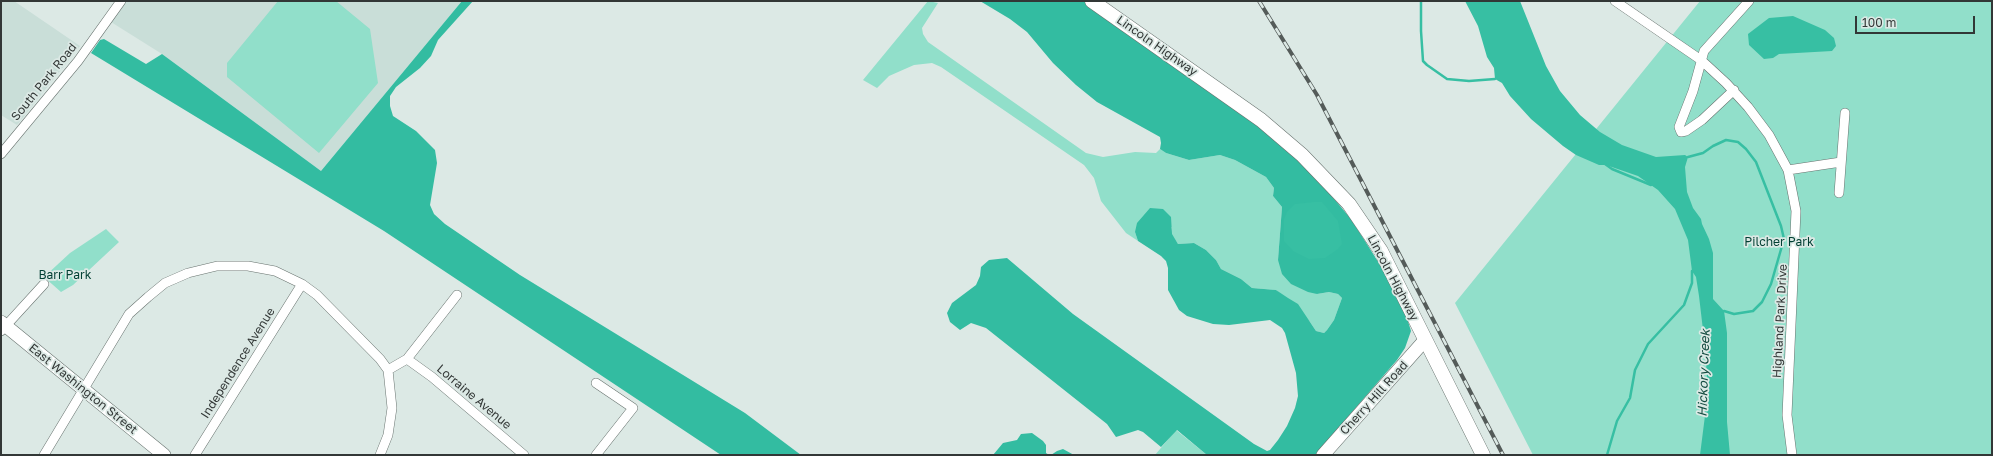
<!DOCTYPE html>
<style>
body{margin:0}
#map{position:relative;width:1993px;height:456px;overflow:hidden;background:#dce9e5;font-family:"Golos Text",sans-serif}
canvas{display:block}
.frame{position:absolute;inset:0;border:2px solid #323736;pointer-events:none}
.scale{position:absolute;left:1855px;top:16px;width:120px;height:18px;box-sizing:border-box;border:2px solid #323736;border-top:0;padding-left:5px;font-size:12px;line-height:14px;white-space:nowrap;color:#323736;-webkit-text-stroke:3px #dce9e5;paint-order:stroke}
</style>
<div id="map">
<canvas width="1993" height="456"></canvas>
<div class="frame"></div>
<div class="scale">100 m</div>
</div>
<script>
const g = document.querySelector('canvas').getContext('2d');
g.lineJoin = 'round';
function fillPath(path, color) {
  g.fillStyle = color;
  g.fill(path, 'evenodd');
}
function shape(rows) {
  const path = new Path2D();
  for (const r of rows) {
    path.moveTo(r[0], r[1]);
    for (let i = 2; i < r.length; i += 2) path.lineTo(r[i], r[i + 1]);
  }
  return path;
}
function strokePath(path, color, width, dash) {
  g.strokeStyle = color;
  g.lineWidth = width;
  g.lineCap = dash ? 'butt' : 'round';
  g.setLineDash(dash || []);
  g.stroke(path);
}
function label(font, color, halo, rows, align = 'center') {
  g.font = font + ' "Golos Text",sans-serif';
  g.lineWidth = 3.5;
  g.setLineDash([]);
  g.textBaseline = 'middle';
  g.strokeStyle = halo;
  g.fillStyle = color;
  for (const [text, x, y, turn = 0] of rows) {
    g.save();
    g.translate(x, y);
    g.rotate((+turn || 0) * Math.PI / 180);
    g.textAlign = isNaN(turn) ? turn : align;
    if (halo) g.strokeText(text, 0, 0);
    g.fillText(text, 0, 0);
    g.restore();
  }
}
const built = shape([
 [1,1,14,1,80,46,17,125,1,115],
 [127,1,462,1,321,171,162,54,111,22]
]);
const green = shape([
 [278,1,336,1,370,29,378,83,319,153,227,77,227,63],
 [928,1,938,3,922,28,923,34,928,42,1086,153,1103,157,1135,152,1156,153,1160,149,1166,153,1189,160,1220,155,1235,160,1266,177,1274,188,1273,196,1282,207,1278,260,1317,294,1329,292,1338,294,1342,298,1334,320,1327,330,1324,333,1316,331,1310,322,1276,290,1252,288,1241,279,1221,269,1216,260,1206,250,1194,243,1178,244,1171,234,1172,227,1135,232,1138,241,1126,233,1101,201,1094,178,1084,165,941,67,932,63,914,65,889,76,877,88,863,80],
 [1700,1,1992,1,1992,455,1533,455,1455,303],
 [106,229,119,242,73,285,61,292,44,277,70,253],
 [1176,430,1207,455,1155,455]
]);
const forest = shape([
 [462,1,473,1,438,40,431,56,420,68,396,87,390,96,390,106,393,116,416,131,435,150,437,163,430,205,434,214,445,224,520,275,745,413,801,455,721,455,384,231,91,53,100,40,104,39,146,64,162,54,321,171],
 [980,1,1084,1,1276,138,1325,188,1351,219,1384,271,1407,318,1411,331,1405,348,1397,360,1315,455,1207,455,1177,430,1161,447,1143,432,1138,430,1116,437,1107,424,986,328,971,323,960,330,950,322,947,313,952,303,976,285,980,276,981,267,989,260,1007,258,1073,314,1254,444,1267,451,1270,450,1278,440,1287,426,1295,408,1298,396,1296,373,1285,333,1282,328,1270,320,1229,325,1213,324,1187,316,1179,310,1168,290,1168,268,1166,261,1161,256,1138,241,1135,232,1137,223,1150,208,1163,209,1171,217,1172,234,1178,244,1194,243,1206,250,1216,260,1221,269,1241,279,1252,288,1276,290,1288,298,1298,304,1316,331,1324,333,1327,330,1334,320,1342,298,1338,294,1329,292,1317,294,1308,292,1291,284,1282,274,1278,260,1282,207,1273,196,1274,188,1266,177,1235,160,1220,155,1189,160,1166,153,1160,149,1161,143,1160,137,1097,102,1076,85,1053,63,1027,32,1010,19],
 [1032,433,1043,441,1046,445,1046,453,1049,455,993,455,1003,443,1017,440,1021,434],
 [1063,449,1074,455,1051,455,1057,451]
]);
const water = shape([
 [1465,1,1520,1,1546,66,1560,91,1580,115,1600,132,1622,145,1656,157,1685,155,1688,157,1685,167,1687,192,1693,208,1701,219,1702,224,1709,239,1713,253,1713,299,1724,311,1727,333,1727,422,1730,455,1700,455,1708,392,1705,347,1699,296,1696,277,1692,271,1688,240,1675,209,1658,190,1638,176,1606,165,1599,165,1576,155,1563,146,1531,119,1510,96,1502,83,1495,79,1494,68,1487,57,1478,26],
 [1793,16,1825,30,1834,38,1836,46,1832,51,1779,54,1773,58,1764,59,1749,45,1748,34,1769,18],
 [1314,202,1322,202,1338,221,1342,244,1338,249,1325,258,1309,259,1293,251,1284,241,1284,219,1287,212,1295,204]
]);
const stream = shape([
 [1421,1,1421,31,1423,61,1427,65,1447,79,1469,81,1495,79],
 [1688,157,1703,153,1713,146,1726,140,1738,142,1746,149,1756,162,1781,226,1784,239,1771,284,1762,302,1753,311,1734,314,1724,311],
 [1605,164,1612,169,1651,185],
 [1607,455,1617,421,1630,398,1635,370,1648,344,1684,305,1692,283,1692,271]
]);
const street = shape([
 [1615,1,1701,60,1726,83,1748,107,1769,135,1788,170,1796,211,1787,415,1792,455],
 [1734,90,1702,120,1686,131,1681,132,1679,127,1693,91,1704,51,1749,1],
 [1,154,78,61,121,1],
 [1788,170,1841,162],
 [1839,193,1845,113],
 [1,331,44,284],
 [407,359,432,377,524,455],
 [388,370,407,359,457,295],
 [596,383,633,408,596,455],
 [44,455,129,314,148,297,165,283,188,273,217,266,248,266,275,271,302,284,317,295,380,359,388,370,392,408,388,435,380,455],
 [195,455,302,284]
]);
const secondary = shape([
 [1,322,164,455],
 [1323,455,1425,340]
]);
const primary = shape([
 [1092,1,1261,120,1302,155,1349,204,1381,251,1483,455]
]);
const rail = shape([
 [1259,1,1317,95,1503,455]
]);
const streetNames = [
 ["Lincoln Highway",1157,46,35],
 ["South Park Road",44,82,-51],
 ["Lincoln Highway",1393,278,62],
 ["Highland Park Drive",1780,321,-87],
 ["Independence Avenue",238,363,-58],
 ["East Washington Street",83,389,39],
 ["Lorraine Avenue",474,397,40],
 ["Cherry Hill Road",1374,398,-48]
];
const parkNames = [
 ["Pilcher Park",1779,242],
 ["Barr Park",65,275]
];
const waterNames = [
 ["Hickory Creek",1704,373,-88]
];
fillPath(built, '#c9ded8');
fillPath(green, '#91dfca');
fillPath(forest, '#33bca1');
fillPath(water, '#37bfa3');
strokePath(stream, '#37bfa3', 2.5);
strokePath(street, '#68736f', 10);
strokePath(secondary, '#68736f', 14);
strokePath(primary, '#68736f', 15);
strokePath(street, '#fff', 9);
strokePath(secondary, '#fff', 13);
strokePath(primary, '#fff', 14);
strokePath(rail, '#545b59', 4);
strokePath(rail, '#dce9e5', 2.5, [8]);
label('12px', '#323736', '#dce9e5', streetNames);
label('12px', '#013f33', '#dce9e5', parkNames);
label('italic 13px', '#164d42', '#dce9e5', waterNames);
</script>
